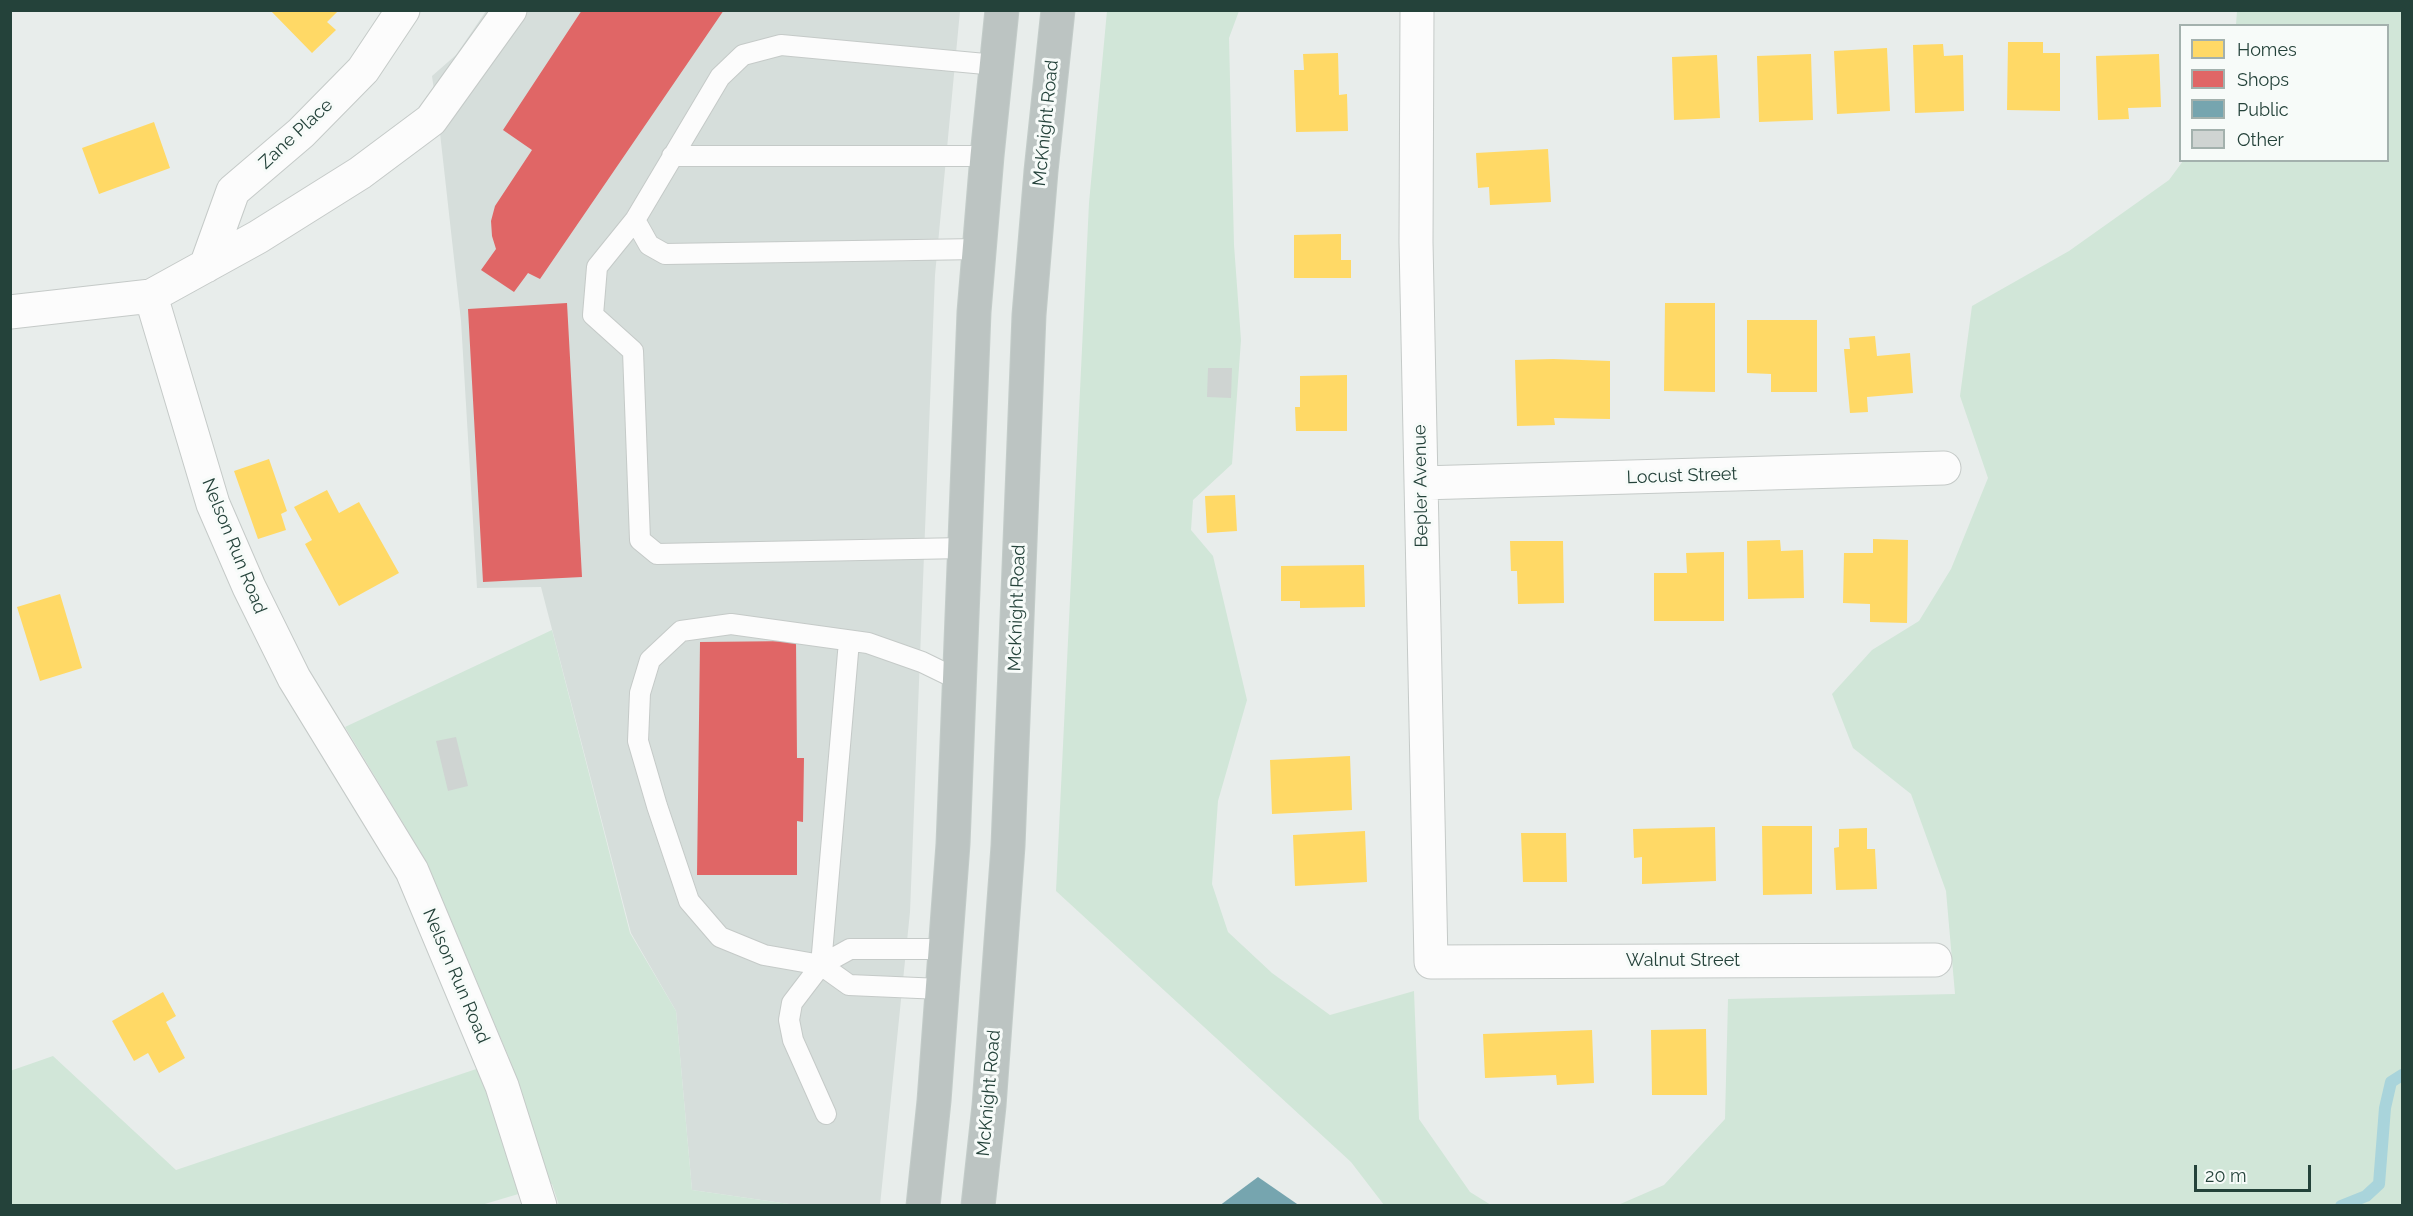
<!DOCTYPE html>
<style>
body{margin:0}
#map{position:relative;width:2413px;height:1216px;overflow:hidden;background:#e8edeb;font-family:Raleway,sans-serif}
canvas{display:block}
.frame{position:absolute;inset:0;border:12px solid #24423a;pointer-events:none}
.legend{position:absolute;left:2179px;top:24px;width:210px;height:138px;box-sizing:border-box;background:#f7fbf9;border:2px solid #a3b1ad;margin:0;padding:8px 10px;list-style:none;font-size:18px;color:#24423a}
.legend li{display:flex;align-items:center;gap:12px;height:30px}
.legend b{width:30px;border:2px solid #a3b1ad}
.scale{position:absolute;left:2194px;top:1165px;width:117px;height:27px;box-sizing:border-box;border:3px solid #24423a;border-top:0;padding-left:8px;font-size:18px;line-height:21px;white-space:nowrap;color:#24423a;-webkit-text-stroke:4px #f7fbf9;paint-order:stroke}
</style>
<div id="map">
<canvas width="2413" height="1216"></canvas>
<div class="frame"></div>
<ul class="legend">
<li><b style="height:16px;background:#ffd966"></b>Homes</li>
<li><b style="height:16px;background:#e06666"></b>Shops</li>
<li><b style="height:16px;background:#76a5af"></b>Public</li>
<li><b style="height:16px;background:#cfd4d2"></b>Other</li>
</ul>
<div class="scale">20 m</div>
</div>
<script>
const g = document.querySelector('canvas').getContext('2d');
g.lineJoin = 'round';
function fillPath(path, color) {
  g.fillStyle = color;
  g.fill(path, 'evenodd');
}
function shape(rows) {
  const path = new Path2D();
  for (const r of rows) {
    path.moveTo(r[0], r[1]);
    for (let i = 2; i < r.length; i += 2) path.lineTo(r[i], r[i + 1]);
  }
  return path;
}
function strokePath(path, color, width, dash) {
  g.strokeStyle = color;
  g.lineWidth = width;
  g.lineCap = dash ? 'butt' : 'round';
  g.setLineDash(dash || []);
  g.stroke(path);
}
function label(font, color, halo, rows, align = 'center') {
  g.font = font + ' Raleway,sans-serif';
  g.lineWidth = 6;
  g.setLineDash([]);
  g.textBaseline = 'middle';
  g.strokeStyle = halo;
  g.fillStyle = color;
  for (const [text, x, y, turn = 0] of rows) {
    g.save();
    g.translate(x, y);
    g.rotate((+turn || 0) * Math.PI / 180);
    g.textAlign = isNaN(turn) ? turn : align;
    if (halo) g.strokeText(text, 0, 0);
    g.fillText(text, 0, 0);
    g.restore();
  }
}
const built = shape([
 [486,11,960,11,935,275,910,912,880,1205,796,1205,692,1190,676,1011,631,933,541,587,477,588,461,321,440,133,432,76,456,55]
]);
const green = shape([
 [1107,11,1239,11,1229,38,1234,245,1241,340,1232,464,1193,500,1191,530,1213,556,1247,700,1218,801,1212,884,1228,932,1272,973,1330,1015,1414,991,1419,1119,1470,1192,1491,1205,1384,1205,1351,1162,1056,891,1089,203],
 [2237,11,2402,11,2402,1205,1618,1205,1664,1185,1725,1119,1728,999,1955,994,1946,891,1911,794,1853,748,1832,694,1872,650,1919,621,1951,569,1988,478,1960,396,1972,306,2069,251,2169,180,2183,161,2388,160,2388,26,2236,25],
 [552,630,630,933,676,1011,692,1190,796,1205,559,1205,552,1184,478,1206,11,1205,10,1071,53,1056,176,1170,509,1058,426,861,345,727]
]);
const homes = shape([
 [270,10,339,10,327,22,336,30,312,53],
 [2008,42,2043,42,2043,53,2060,53,2060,111,2007,110],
 [1943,44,1944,56,1963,55,1964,111,1915,113,1913,45],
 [1887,48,1890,111,1837,114,1834,51],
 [1338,53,1339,95,1347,94,1348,131,1296,132,1294,70,1304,70,1303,54],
 [1811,54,1813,120,1759,122,1757,56],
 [2159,54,2161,107,2128,108,2129,119,2098,120,2096,56],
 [1717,55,1720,118,1674,120,1672,57],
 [154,122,170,168,99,194,82,148],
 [1548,149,1551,202,1490,205,1489,187,1478,188,1476,153],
 [1341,234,1341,260,1351,260,1351,278,1294,278,1294,235],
 [1665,303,1715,303,1715,392,1664,391],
 [1747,320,1817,320,1817,392,1771,392,1771,374,1747,373],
 [1875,336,1877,356,1910,353,1913,393,1867,397,1868,412,1850,413,1844,349,1850,349,1849,338],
 [1553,359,1610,361,1610,419,1554,418,1555,425,1517,426,1515,360],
 [1347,375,1347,431,1296,431,1295,407,1300,407,1300,376],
 [269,459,287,511,281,514,286,530,258,539,234,471],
 [327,490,339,513,359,502,399,573,339,606,305,544,312,540,294,507],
 [1235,495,1237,531,1207,533,1205,496],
 [1873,539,1908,540,1907,623,1870,622,1870,604,1843,603,1844,553,1873,553],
 [1780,540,1781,551,1803,550,1804,598,1748,599,1747,541],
 [1510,541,1563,541,1564,603,1518,604,1517,571,1511,571],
 [1724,552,1724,621,1654,621,1654,573,1687,573,1686,553],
 [1364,565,1365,607,1300,608,1300,601,1281,601,1281,566],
 [60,594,82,668,40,681,17,607],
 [1350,756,1352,810,1272,814,1270,760],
 [1762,826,1812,826,1812,894,1763,895],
 [1715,827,1716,881,1642,884,1642,857,1634,858,1633,829],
 [1867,828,1867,849,1875,849,1877,889,1836,890,1834,848,1839,847,1839,829],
 [1365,831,1367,882,1295,886,1293,835],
 [1521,833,1566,833,1567,882,1523,882],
 [163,992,176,1016,166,1022,185,1058,159,1073,148,1053,134,1061,112,1021],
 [1706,1029,1707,1095,1652,1095,1651,1030],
 [1592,1030,1594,1083,1557,1085,1556,1075,1485,1078,1483,1034]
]);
const shops = shape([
 [582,10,724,10,540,279,528,273,514,292,481,270,496,249,492,236,491,221,495,206,532,150,503,130],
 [567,303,582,577,483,582,468,309],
 [796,641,797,758,804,758,803,822,797,821,797,875,697,875,700,642]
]);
const public = shape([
 [1258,1177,1300,1206,1219,1206]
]);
const stream = shape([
 [2341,1206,2366,1196,2379,1184,2385,1108,2391,1082,2402,1075]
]);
const building = shape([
 [1208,368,1232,368,1231,398,1207,397],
 [456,737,468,786,448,791,436,741]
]);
const lane = shape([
 [672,156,987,156],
 [635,220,597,267,593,315,633,351,640,540,657,554,964,548],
 [979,249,665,254,649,245,635,220,720,77,743,55,781,45,996,65],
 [821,965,849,641],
 [941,989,849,985,821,965,764,955,720,937,689,901,657,806,638,741,640,693,650,660,681,631,731,624,868,643,922,662,959,680],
 [826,1114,793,1040,789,1020,792,1003,821,965,850,949,944,949]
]);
const street = shape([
 [510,10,431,120,360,173,258,237,151,296,213,504,249,587,294,678,412,871,502,1086,540,1206],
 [1417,10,1416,242,1431,962,1935,960],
 [206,266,233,191,301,133,363,70,403,10],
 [10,312,151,296],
 [1421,483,1944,468]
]);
const highway = shape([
 [923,1206,934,1101,953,844,974,312,987,156,1002,10],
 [978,1206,989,1106,1008,846,1029,315,1041,171,1058,10]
]);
const streetNames = [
 ["McKnight Road",1046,123,-84],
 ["Zane Place",296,134,-43],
 ["Locust Street",1682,476,-2],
 ["Bepler Avenue",1421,486,-91],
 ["Nelson Run Road",234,546,68],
 ["McKnight Road",1017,608,-88],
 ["Walnut Street",1683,961],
 ["Nelson Run Road",456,976,67],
 ["McKnight Road",989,1093,-85]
];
fillPath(built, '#d6dedb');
fillPath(green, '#d1e6d8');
fillPath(homes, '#ffd966');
fillPath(shops, '#e06666');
fillPath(public, '#76a5af');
strokePath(stream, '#a9d4db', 12);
fillPath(building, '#cfd4d2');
strokePath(lane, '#c5cac8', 22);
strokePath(street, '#c5cac8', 35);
strokePath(highway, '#c3ccc9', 35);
strokePath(lane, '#fcfcfc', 20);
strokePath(street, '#fcfcfc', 33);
strokePath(highway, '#bcc4c2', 33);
label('18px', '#24423a', '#f7fbf9', streetNames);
</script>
